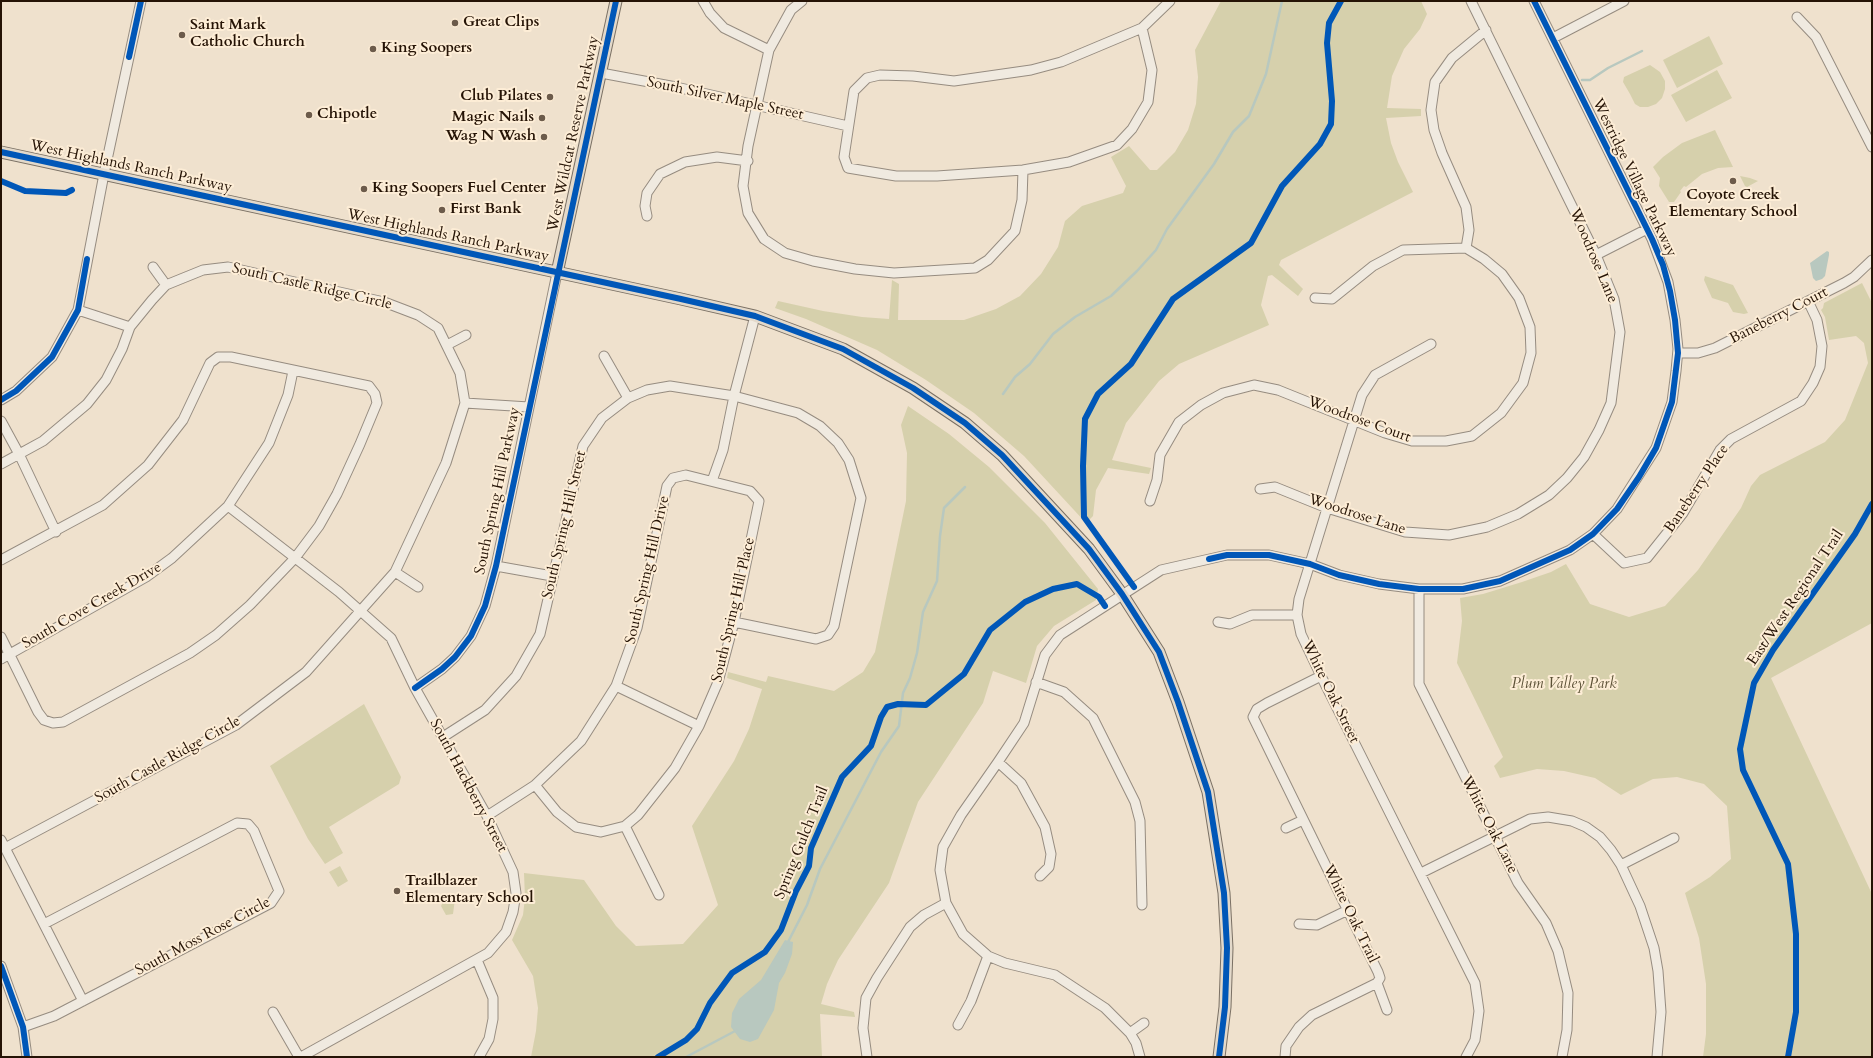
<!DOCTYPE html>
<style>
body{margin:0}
#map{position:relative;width:1873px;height:1058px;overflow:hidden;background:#efe1cd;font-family:Cardo,serif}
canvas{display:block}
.frame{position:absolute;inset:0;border:2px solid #251305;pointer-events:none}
</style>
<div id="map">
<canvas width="1873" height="1058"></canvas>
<div class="frame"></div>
</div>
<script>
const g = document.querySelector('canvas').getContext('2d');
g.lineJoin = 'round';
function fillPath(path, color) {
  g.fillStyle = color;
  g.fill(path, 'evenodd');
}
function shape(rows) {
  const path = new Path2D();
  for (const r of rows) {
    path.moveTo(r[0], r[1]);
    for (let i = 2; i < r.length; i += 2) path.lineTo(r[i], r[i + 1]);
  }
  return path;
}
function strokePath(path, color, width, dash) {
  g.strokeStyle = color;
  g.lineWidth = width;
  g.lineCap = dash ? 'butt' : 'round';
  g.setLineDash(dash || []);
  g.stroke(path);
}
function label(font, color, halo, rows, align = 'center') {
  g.font = font + ' Cardo,serif';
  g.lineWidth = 4;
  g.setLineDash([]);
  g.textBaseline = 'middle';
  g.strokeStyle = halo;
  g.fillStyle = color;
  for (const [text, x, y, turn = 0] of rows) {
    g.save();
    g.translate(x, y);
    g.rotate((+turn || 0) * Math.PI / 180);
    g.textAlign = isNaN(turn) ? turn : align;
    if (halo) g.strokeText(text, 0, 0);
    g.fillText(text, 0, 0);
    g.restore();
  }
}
const green = shape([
 [1221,1,1421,1,1427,14,1420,29,1404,49,1392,76,1387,108,1421,109,1421,116,1386,118,1391,143,1398,162,1413,192,1281,260,1279,265,1303,289,1298,296,1272,275,1268,276,1261,305,1269,325,1179,364,1159,381,1126,423,1112,460,1151,468,1149,474,1108,468,1096,490,1093,516,1086,523,1024,456,974,413,926,380,877,350,806,319,775,308,778,301,823,311,862,317,889,319,892,280,899,284,898,320,964,320,996,309,1020,296,1041,274,1058,247,1065,221,1082,206,1123,193,1126,186,1111,157,1129,146,1150,170,1157,170,1175,152,1188,130,1196,104,1198,77,1195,50],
 [1709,36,1723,64,1677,88,1663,60],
 [1650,65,1660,72,1665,81,1665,89,1662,98,1656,104,1648,107,1640,107,1635,104,1630,94,1623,82,1624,77],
 [1717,70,1732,98,1686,122,1671,95],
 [1715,130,1733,167,1718,168,1702,174,1686,187,1684,186,1680,191,1681,192,1674,202,1669,202,1659,186,1660,178,1653,167,1663,157,1682,143],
 [1740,176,1750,178,1758,181,1747,187,1745,186],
 [1705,276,1733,285,1748,313,1744,314,1733,312,1728,303,1712,298,1704,280],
 [1862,283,1872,303,1872,623,1771,678,1872,894,1872,1057,1703,1057,1706,1034,1706,984,1699,938,1685,893,1710,877,1731,859,1727,806,1704,784,1677,777,1653,779,1621,795,1595,778,1564,771,1537,769,1500,778,1494,766,1503,757,1457,663,1462,621,1460,598,1483,594,1522,582,1551,572,1566,564,1590,604,1629,617,1665,606,1698,570,1741,508,1751,486,1760,475,1825,442,1845,420,1868,363,1864,343,1856,336,1829,340,1825,317,1821,310,1823,308,1824,303],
 [908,406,949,434,989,467,1045,523,1098,589,1096,600,1054,626,1037,646,1026,683,993,671,983,703,918,802,889,883,838,960,827,984,821,1004,854,1012,855,1017,820,1014,822,1057,531,1057,536,1031,538,1008,533,976,512,940,523,915,525,898,524,873,584,880,616,926,636,946,683,944,718,905,692,826,734,761,749,729,762,689,727,678,728,672,766,682,768,676,834,691,863,672,875,652,906,501,907,453,901,425],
 [364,704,401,777,399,784,329,827,343,853,325,864,308,839,270,766],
 [340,866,348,881,338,887,329,872],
 [455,899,453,914,446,915,441,906,443,902]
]);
const water = shape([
 [1827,251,1829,252,1829,255,1825,276,1822,279,1816,281,1813,278,1810,263],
 [785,940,793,942,792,954,785,973,779,983,774,1010,758,1039,750,1042,740,1039,731,1027,732,1013,739,999,761,980]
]);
const stream = shape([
 [1582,80,1590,80,1608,68,1642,51],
 [1003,394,1015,377,1030,364,1053,334,1075,317,1111,296,1137,271,1156,250,1167,229,1214,164,1233,132,1249,116,1266,74,1282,1],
 [787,944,807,905,820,869,881,752,899,726,903,693,910,678,917,653,923,612,937,581,940,536,944,508,965,487],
 [686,1057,737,1030]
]);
const minor = shape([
 [703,1,710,13,724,28,769,50],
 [802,1,791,10,769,50,748,146,743,186,748,213,764,239,785,253,813,261,855,269,894,273,975,268,988,260,1015,231,1022,200,1023,170],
 [1797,17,1816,37,1872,147],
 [1142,28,1152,70,1148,102,1132,129,1117,145,1069,162,1023,170,937,176,896,176,848,168,844,157,854,91,867,78,880,75,913,76,954,81,1031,70,1061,62,1142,28,1170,1],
 [1553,38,1624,1],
 [601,73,676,87,848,126],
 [647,216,645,206,647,193,660,174,685,162,717,157,748,161],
 [1466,248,1469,230,1466,207,1442,153,1434,130,1431,110,1435,82,1452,58,1486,30],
 [1596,255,1647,229],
 [153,267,166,285],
 [78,310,130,327],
 [1431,344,1375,375,1362,395,1299,599,1297,615,1301,634,1321,676,1475,983,1479,1011,1477,1026,1475,1040,1466,1057],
 [447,345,466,335],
 [1678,353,1698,353,1715,348,1844,283,1854,277,1872,260],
 [604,356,628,398],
 [1,400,16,391,52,357,78,310,104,174,141,1],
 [465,403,529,407],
 [1,421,19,454,56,532],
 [1,464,43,441,87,404,106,380,122,349,130,327,152,300,166,285,203,270,228,267,384,302,418,315,438,328,460,373,465,403,446,463,395,572,306,672,236,725,5,848],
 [712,481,723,450,734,396,755,316],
 [1260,489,1275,487,1327,508,1405,532,1449,535,1487,527,1518,514,1549,495,1567,478,1584,457,1599,430,1611,403,1620,332,1614,299,1596,255,1471,1],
 [1150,501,1157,480,1160,455,1179,422,1201,405,1223,393,1254,385,1278,390,1385,433,1412,441,1446,441,1472,436,1501,413,1523,383,1531,353,1530,327,1519,298,1502,274,1484,259,1466,248,1403,250,1373,266,1332,299,1315,298],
 [228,506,339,592,391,638,415,688,487,816,513,872,516,893,513,912,506,932,488,953,301,1057],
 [1593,534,1624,563,1647,558,1683,513,1720,450,1731,439,1801,401,1813,383,1820,367,1822,346,1817,320,1808,301],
 [1,560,103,505,148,465,183,420,210,363,218,357,231,357,369,386,375,394,377,403,360,444,337,494,319,526,295,558,250,605,216,635,190,653,63,722,53,723,44,720,38,712,1,637],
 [496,566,552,576],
 [395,572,418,587],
 [1419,589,1419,684,1518,883,1546,923,1558,951,1568,993,1567,1030,1562,1057],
 [1218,622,1230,624,1252,615,1297,615],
 [1,659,146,577,172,558,228,506,269,443,288,395,293,371],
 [1321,676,1267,703,1257,709,1253,717,1378,972,1380,978,1377,983],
 [1036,682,1064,692,1093,718,1135,802,1140,821,1142,905],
 [616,686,699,726],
 [415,688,442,669,455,657,471,636,485,606,496,566,557,273],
 [443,737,485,710,516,676,540,634,583,446,602,418,628,398,647,390,670,386,734,396,798,413,820,426,838,443,849,460,861,498,834,626,828,635,816,639,734,622],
 [998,762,1021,783,1045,827,1051,854,1049,867,1040,876],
 [487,816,535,785,581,741,616,686,637,628,667,486,673,478,686,475,750,491,759,501,734,622,718,682,699,726,675,768,638,815,625,826,601,832,576,827,557,812,535,785],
 [625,826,659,895],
 [1286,828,1303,820],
 [1,840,83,1001],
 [1621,865,1674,838],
 [1421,873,1530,819,1548,817,1572,821,1586,827,1600,837,1611,850,1621,865,1640,906,1654,948,1658,971,1661,1012,1657,1057],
 [1299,924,1317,925,1348,910],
 [477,960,493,998,493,1019,489,1039,479,1057],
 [1,966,23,1027,27,1057],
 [1377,983,1387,1010],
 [273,1012,299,1057],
 [958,1025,971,1001,988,956],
 [23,1027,54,1016,271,903,279,891,254,831,248,824,237,823,44,924],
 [1130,1033,1144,1023],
 [867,1057,863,1028,866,998,877,978,910,927,924,915,946,903],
 [1140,1057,1136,1043,1130,1033,1105,1008,1055,975,1005,963,988,956,963,934,946,903,940,870,943,847,961,815,998,762,1024,723,1045,655,1060,635,1161,570,1227,555,1269,555,1310,564,1339,575,1379,584,1419,589,1463,589,1500,581,1570,550,1593,534,1617,509,1656,448,1672,402,1676,371,1678,349,1675,320,1668,282,1652,239,1534,1],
 [1285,1057,1286,1046,1299,1027,1312,1015,1377,983]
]);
const major = shape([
 [1,152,681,299,755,316,843,349,913,388,965,423,1002,455,1089,549,1122,594,1159,652,1178,702,1208,792,1224,893,1227,948,1225,1007,1219,1057],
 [557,273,616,1]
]);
const cycleway = shape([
 [129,57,141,1],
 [1,152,681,299,755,316,843,349,913,388,965,423,1002,455,1089,549,1122,594,1159,652,1178,702,1208,792,1224,893,1227,948,1225,1007,1219,1057],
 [1,181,25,191,66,193,72,190],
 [1,400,16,391,52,357,78,310,87,259],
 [1209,559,1227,555,1269,555,1310,564,1339,575,1379,584,1419,589,1463,589,1500,581,1570,550,1593,534,1617,509,1639,477,1656,448,1672,402,1678,353,1675,320,1670,291,1663,265,1652,239,1534,1],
 [1134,587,1084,517,1083,466,1085,419,1098,394,1131,364,1173,299,1251,243,1282,186,1320,144,1331,124,1332,101,1327,43,1329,23,1341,1],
 [415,688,442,669,455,657,471,636,485,606,496,566,616,1],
 [1,966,23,1027,27,1057],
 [658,1057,686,1040,697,1029,710,1003,732,973,765,952,781,930,796,891,809,866,811,848,842,777,871,746,881,717,887,707,898,704,926,705,964,674,990,630,1025,602,1053,589,1077,584,1099,597,1105,606],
 [1788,1057,1796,1012,1796,934,1788,864,1743,770,1740,749,1754,683,1773,650,1855,534,1872,504]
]);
const markers = [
 [455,23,4,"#6c5b4b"],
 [182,35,4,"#6c5b4b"],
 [373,49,4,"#6c5b4b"],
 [550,97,4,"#6c5b4b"],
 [309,115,4,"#6c5b4b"],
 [542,118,4,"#6c5b4b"],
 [544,137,4,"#6c5b4b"],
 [1733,181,4,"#6c5b4b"],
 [364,189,4,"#6c5b4b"],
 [442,210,4,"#6c5b4b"],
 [397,891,4,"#6c5b4b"]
];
const poiNames = [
 ["Great Clips",463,23],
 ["Saint Mark",190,26],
 ["Catholic Church",190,43],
 ["King Soopers",381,49],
 ["Club Pilates",542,97,"right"],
 ["Chipotle",317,115],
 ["Magic Nails",534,118,"right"],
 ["Wag N Wash",536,137,"right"],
 ["King Soopers Fuel Center",372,189],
 ["Coyote Creek",1733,196,"center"],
 ["Elementary School",1733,213,"center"],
 ["First Bank",450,210],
 ["Trailblazer",405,882],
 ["Elementary School",405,899]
];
const streetNames = [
 ["South Silver Maple Street",725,99,12],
 ["West Wildcat Reserve Parkway",574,134,-78],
 ["West Highlands Ranch Parkway",131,167,12],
 ["Westridge Village Parkway",1634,178,64],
 ["West Highlands Ranch Parkway",448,236,12],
 ["Woodrose Lane",1593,256,67],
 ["South Castle Ridge Circle",312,287,13],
 ["Baneberry Court",1779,316,-27],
 ["Woodrose Court",1359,420,20],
 ["Baneberry Place",1697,489,-56],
 ["South Spring Hill Parkway",498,491,-78],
 ["Woodrose Lane",1357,515,18],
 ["South Spring Hill Street",565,525,-77],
 ["South Spring Hill Drive",648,570,-77],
 ["East/West Regional Trail",1796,598,-56],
 ["South Cove Creek Drive",92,606,-30],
 ["South Spring Hill Place",734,610,-77],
 ["White Oak Street",1330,692,64],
 ["South Castle Ridge Circle",168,760,-29],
 ["South Hackberry Street",468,786,62],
 ["White Oak Lane",1489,825,63],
 ["Spring Gulch Trail",802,843,-68],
 ["White Oak Trail",1350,914,64],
 ["South Moss Rose Circle",203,937,-28]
];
const parkNames = [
 ["Plum Valley Park",1564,685]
];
fillPath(green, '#d6d0ac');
fillPath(water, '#b8c8bf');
strokePath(stream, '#b8c8bf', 2.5);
strokePath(minor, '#968c80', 11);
strokePath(major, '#7a7064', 13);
strokePath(minor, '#f0eae0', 9);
strokePath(major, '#e3d9ca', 11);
strokePath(cycleway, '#0057b8', 6);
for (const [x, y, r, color] of markers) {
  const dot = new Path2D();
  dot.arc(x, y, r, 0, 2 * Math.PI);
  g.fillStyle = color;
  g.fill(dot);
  strokePath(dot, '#fdedd6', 1.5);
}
label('bold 15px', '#251305', '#fdedd6', poiNames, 'left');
label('15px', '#251305', '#fdedd6', streetNames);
label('italic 15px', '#5c5136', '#fdedd6', parkNames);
</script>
